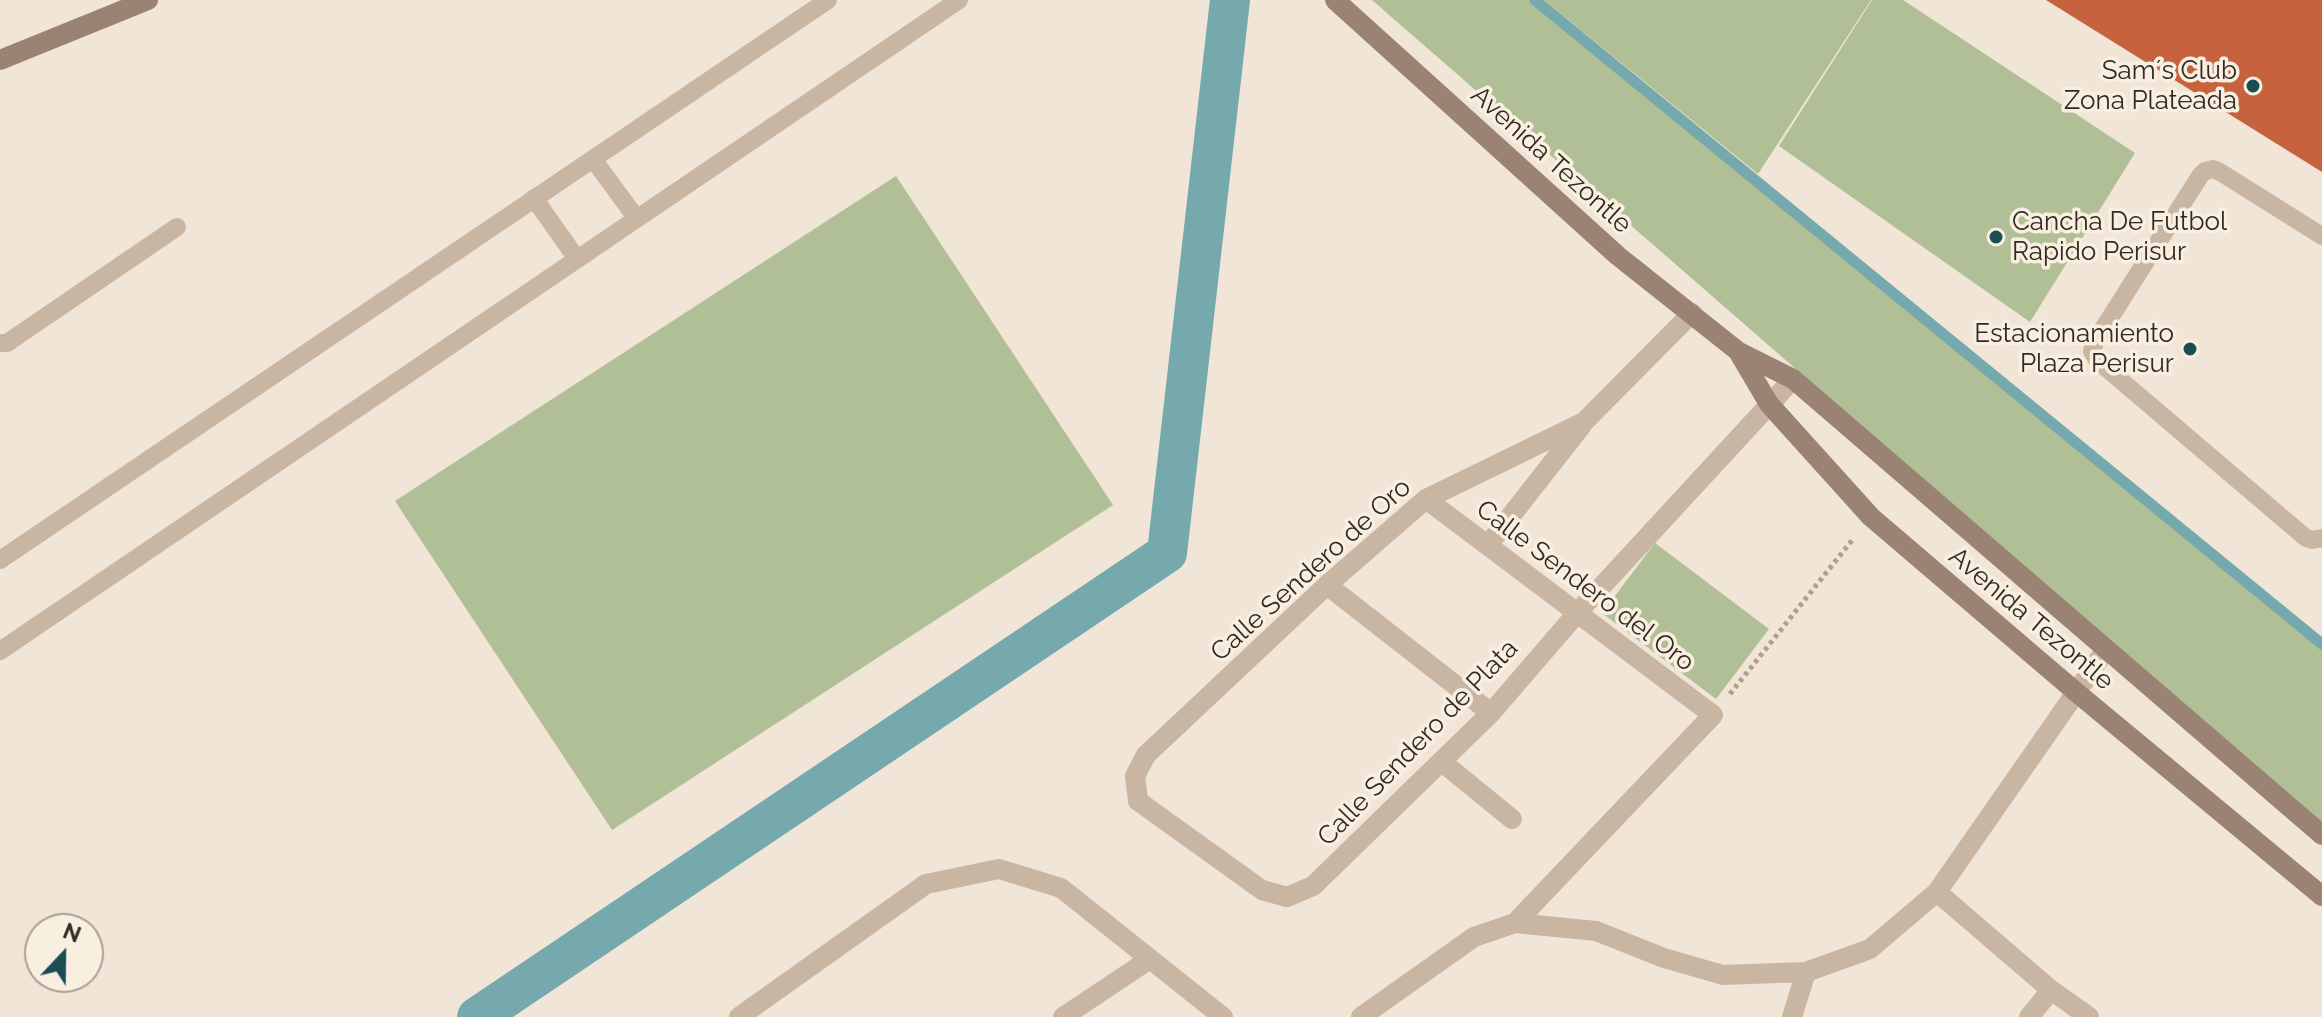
<!DOCTYPE html>
<meta charset="utf-8">
<style>
body{margin:0}
#map{position:relative;width:2322px;height:1017px;overflow:hidden;background:#f0e5d6;font-family:Raleway,sans-serif}
canvas{display:block}
.north{position:absolute;left:24px;top:913px;width:80px;height:80px;box-sizing:border-box;background:#f8efe1;border:2px solid #a9a095;border-radius:50%;rotate:22deg;font-size:22px;font-weight:700;line-height:32px;text-align:center;color:#322924}
.north::after{content:'';display:block;margin:auto;width:28px;height:36px;background:#1b4e53;clip-path:polygon(50% 0,100% 100%,50% 72%,0 100%)}
</style>
<div id="map">
<canvas width="2322" height="1017"></canvas>
<div class="north">N</div>
</div>
<script>
const g = document.querySelector('canvas').getContext('2d');
g.lineJoin = 'round';
function fillPath(path, color) {
  g.fillStyle = color;
  g.fill(path, 'evenodd');
}
function shape(rows) {
  const path = new Path2D();
  for (const r of rows) {
    path.moveTo(r[0], r[1]);
    for (let i = 2; i < r.length; i += 2) path.lineTo(r[i], r[i + 1]);
  }
  return path;
}
function strokePath(path, color, width, dash) {
  g.strokeStyle = color;
  g.lineWidth = width;
  g.lineCap = dash ? 'butt' : 'round';
  g.setLineDash(dash || []);
  g.stroke(path);
}
function label(font, color, halo, rows, align = 'center') {
  g.font = font + ' Raleway,sans-serif';
  g.lineWidth = 7;
  g.setLineDash([]);
  g.textBaseline = 'middle';
  g.strokeStyle = halo;
  g.fillStyle = color;
  for (const [text, x, y, turn = 0] of rows) {
    g.save();
    g.translate(x, y);
    g.rotate((+turn || 0) * Math.PI / 180);
    g.textAlign = isNaN(turn) ? turn : align;
    if (halo) g.strokeText(text, 0, 0);
    g.fillText(text, 0, 0);
    g.restore();
  }
}
const green = shape([
 [1372,0,1535,0,2322,643,2322,827],
 [1544,0,1871,0,1758,174],
 [1872,0,1903,0,2135,153,2030,322,1779,146],
 [896,176,1113,505,612,830,395,501],
 [1655,543,1769,629,1716,699,1602,613]
]);
const stream = shape([
 [1535,0,2322,644]
]);
const canal = shape([
 [477,1017,1167,553,1230,0]
]);
const building = shape([
 [2046,0,2322,0,2322,172]
]);
const path = shape([
 [1730,694,1853,539]
]);
const lane = shape([
 [593,159,637,219],
 [534,198,577,259],
 [2322,236,2220,172,2213,169,2205,171,2200,176,2096,340,2092,351,2098,361,2306,538,2312,540,2322,538],
 [0,343,7,343,177,227],
 [0,560,828,0],
 [0,651,959,0]
]);
const street = shape([
 [1692,313,1584,422,1426,499,1327,585,1146,755,1135,776,1138,801,1262,890,1287,897,1313,886,1491,713,1578,612,1793,379],
 [1426,499,1713,715,1515,923],
 [1488,545,1582,425],
 [1327,585,1491,713],
 [1442,762,1512,819],
 [1937,892,2051,990,2089,1017],
 [739,1017,926,884,999,869,1061,888,1223,1017],
 [1063,1017,1150,959],
 [1361,1017,1474,937,1515,923,1596,931,1664,958,1723,975,1806,972,1870,949,1937,892,2107,648],
 [1792,1017,1806,972],
 [2029,1017,2051,990]
]);
const secondary = shape([
 [1335,0,1618,256,1739,352,1793,379,2322,835],
 [0,60,148,0],
 [1739,353,1769,404,1871,517,2076,692,2322,896]
]);
const markers = [
 [2253,86,8,"#1b4e53"],
 [1996,237,8,"#1b4e53"],
 [2190,349,8,"#1b4e53"]
];
const poiNames = [
 ["Sam´s Club",2237,71],
 ["Zona Plateada",2237,101],
 ["Cancha De Futbol",2012,222,"left"],
 ["Rapido Perisur",2012,252,"left"],
 ["Estacionamiento",2174,334],
 ["Plaza Perisur",2174,364]
];
const streetNames = [
 ["Avenida Tezontle",1551,160,42],
 ["Calle Sendero de Oro",1311,570,-42],
 ["Calle Sendero del Oro",1585,586,37],
 ["Avenida Tezontle",2031,619,40],
 ["Calle Sendero de Plata",1418,743,-46]
];
fillPath(green, '#b0bf96');
strokePath(stream, '#75a9ad', 11);
strokePath(canal, '#75a9ad', 40);
fillPath(building, '#c6633e');
strokePath(path, '#b39e8c', 5, [4, 4]);
strokePath(lane, '#c8b5a2', 18);
strokePath(street, '#c8b5a2', 20);
strokePath(secondary, '#9b8374', 20);
for (const [x, y, r, color] of markers) {
  const dot = new Path2D();
  dot.arc(x, y, r, 0, 2 * Math.PI);
  g.fillStyle = color;
  g.fill(dot);
  strokePath(dot, '#f8efe1', 3);
}
label('26px', '#322924', '#f8efe1', poiNames, 'right');
label('26px', '#322924', '#f8efe1', streetNames);
</script>
